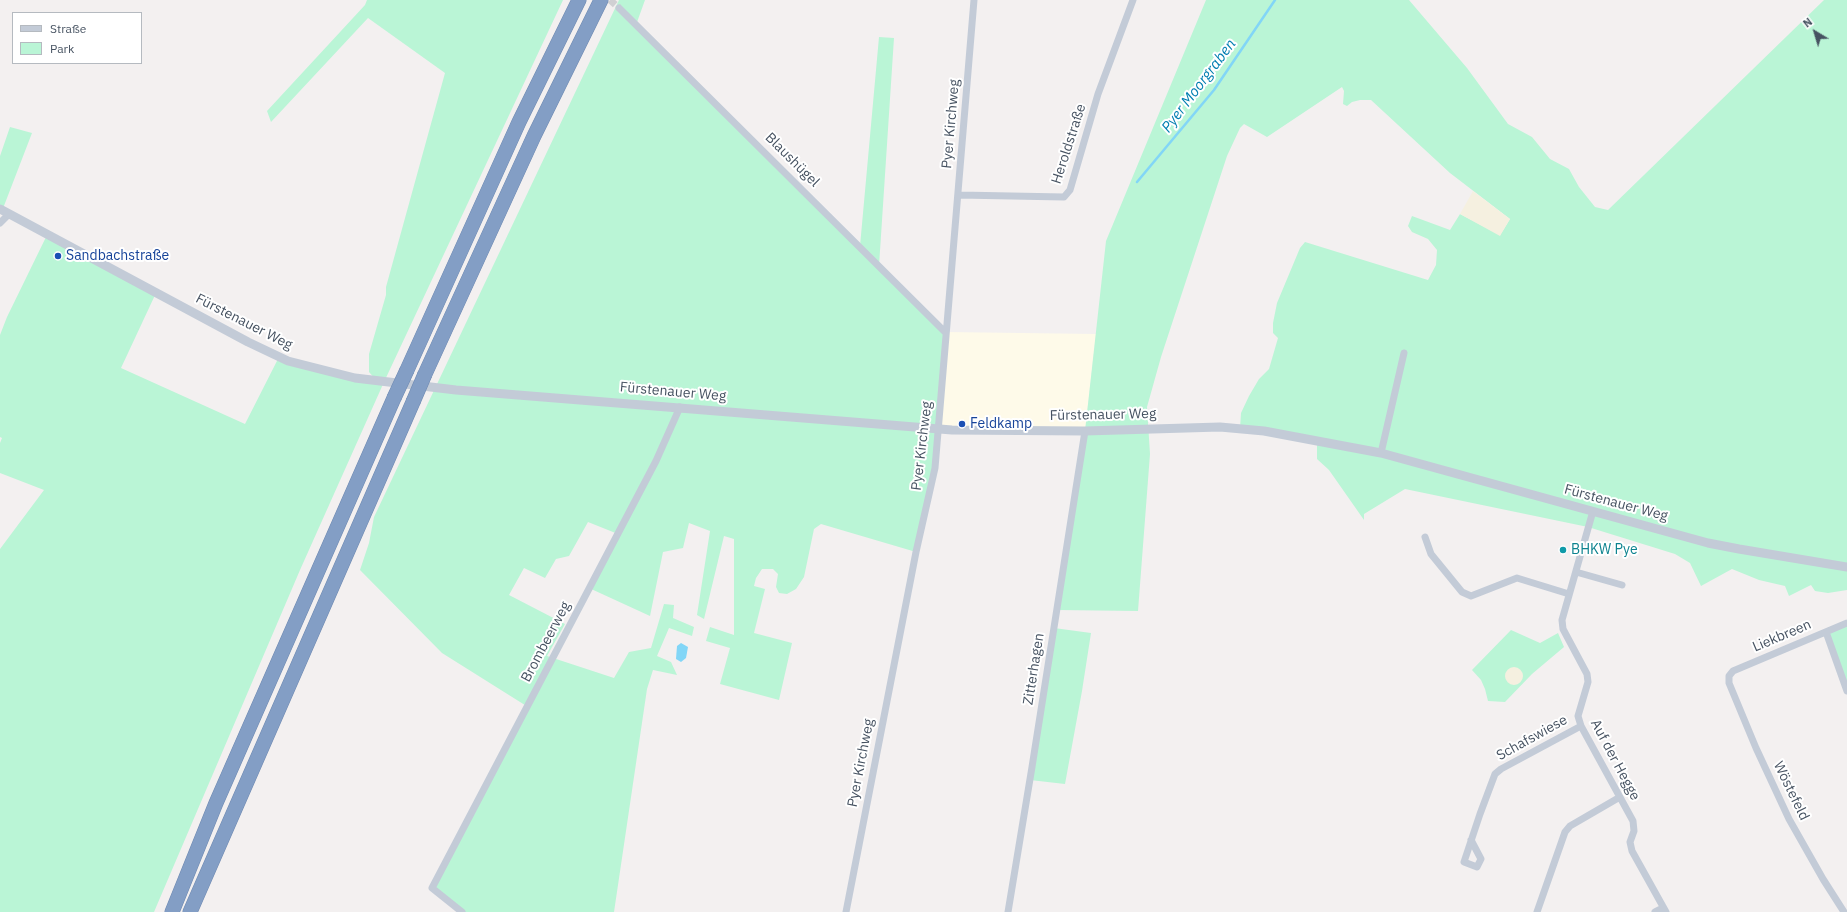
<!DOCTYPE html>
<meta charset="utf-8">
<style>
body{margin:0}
#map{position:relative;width:1847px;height:912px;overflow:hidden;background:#f3f0f0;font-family:"IBM Plex Sans",sans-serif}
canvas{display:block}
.legend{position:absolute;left:12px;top:12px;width:130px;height:52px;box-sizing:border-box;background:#fff;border:1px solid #b5bac0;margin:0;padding:5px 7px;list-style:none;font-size:12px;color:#465261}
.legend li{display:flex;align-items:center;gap:8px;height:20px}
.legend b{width:20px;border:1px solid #b5bac0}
.north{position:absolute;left:1795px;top:12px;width:40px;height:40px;-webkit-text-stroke:3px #fff;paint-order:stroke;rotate:322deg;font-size:11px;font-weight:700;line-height:16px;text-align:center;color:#465261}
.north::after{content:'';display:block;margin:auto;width:14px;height:18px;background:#465261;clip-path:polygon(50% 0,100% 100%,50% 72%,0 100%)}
</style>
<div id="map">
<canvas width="1847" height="912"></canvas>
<ul class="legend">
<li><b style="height:5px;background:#c3cbd7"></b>Straße</li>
<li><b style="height:11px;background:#baf5d6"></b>Park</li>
</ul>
<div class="north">N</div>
</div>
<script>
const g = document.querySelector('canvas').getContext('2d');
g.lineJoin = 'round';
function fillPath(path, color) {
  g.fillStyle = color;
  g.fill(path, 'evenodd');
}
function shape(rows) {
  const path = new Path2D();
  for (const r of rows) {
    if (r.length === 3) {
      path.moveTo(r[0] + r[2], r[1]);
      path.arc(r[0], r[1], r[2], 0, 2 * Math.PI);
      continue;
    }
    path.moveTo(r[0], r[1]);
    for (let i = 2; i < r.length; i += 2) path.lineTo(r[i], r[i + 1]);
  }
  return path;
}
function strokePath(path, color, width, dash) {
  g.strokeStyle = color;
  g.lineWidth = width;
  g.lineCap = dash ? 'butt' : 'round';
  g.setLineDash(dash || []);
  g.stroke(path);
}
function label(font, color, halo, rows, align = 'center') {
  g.font = font + ' "IBM Plex Sans",sans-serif';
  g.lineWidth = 4;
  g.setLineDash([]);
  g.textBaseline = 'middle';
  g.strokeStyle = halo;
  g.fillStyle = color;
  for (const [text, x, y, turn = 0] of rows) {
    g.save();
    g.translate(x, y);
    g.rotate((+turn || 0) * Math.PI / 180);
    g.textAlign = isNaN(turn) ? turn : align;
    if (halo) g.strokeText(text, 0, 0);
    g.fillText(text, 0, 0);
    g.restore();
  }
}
const commercial = shape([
 [945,332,1096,334,1085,431,939,429]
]);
const green = shape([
 [367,0,563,0,384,382,300,570,154,912,0,912,0,549,44,490,0,473,0,443,2,438,0,437,0,335,7,317,47,235,156,293,121,368,245,424,279,357,376,380,369,372,369,354,386,295,386,287,445,73,368,18,271,122,267,111,365,5],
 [619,0,645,0,636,25,860,246,879,37,894,38,879,266,945,332,939,436,916,552,821,524,814,529,804,577,796,589,787,594,779,593,776,587,778,574,773,569,762,569,756,578,754,586,765,589,754,633,792,643,779,700,720,684,730,648,706,641,710,627,734,635,734,539,724,536,704,619,697,615,710,531,689,523,683,548,663,552,650,616,589,588,618,534,588,522,569,556,556,559,545,578,524,568,509,595,565,624,547,656,614,678,629,652,651,648,664,604,674,605,673,618,694,627,692,636,669,628,657,656,671,662,677,675,653,670,647,689,614,912,464,912,435,888,528,707,442,653,360,570,369,543,374,517],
 [1206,0,1409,0,1467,68,1508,124,1532,137,1550,159,1569,169,1579,187,1595,207,1608,210,1824,0,1847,0,1847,590,1828,593,1815,591,1811,585,1789,596,1785,586,1759,580,1732,569,1701,586,1690,563,1675,554,1588,527,1405,489,1364,514,1364,520,1329,470,1317,459,1317,440,1240,429,1241,413,1249,396,1259,379,1269,369,1278,338,1273,333,1273,323,1277,303,1300,248,1305,242,1428,280,1436,265,1437,250,1428,239,1412,232,1408,226,1412,216,1450,230,1460,214,1500,235,1510,219,1450,173,1371,100,1360,100,1352,102,1347,106,1343,104,1344,91,1342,87,1267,137,1244,124,1240,128,1227,156,1161,357,1147,407,1150,454,1138,611,1057,610,1054,628,1091,633,1082,691,1065,784,1030,780,1085,431,1106,241],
 [10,127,32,133,2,211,0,209,0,156],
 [1847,623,1847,691,1826,632],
 [1511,630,1540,643,1558,633,1564,647,1532,674,1505,702,1488,701,1485,689,1481,680,1472,670]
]);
const sand = shape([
 [1473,191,1510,219,1500,236,1460,214],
 [1514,676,9]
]);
const water = shape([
 [681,643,688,647,686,658,681,662,676,659,677,646]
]);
const stream = shape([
 [1137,182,1214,90,1275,0]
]);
const minorTunnel = shape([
 [610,0,619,8]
]);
const minor = shape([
 [619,8,945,332],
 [959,195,1064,197,1070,190,1098,94,1133,0],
 [0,223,9,214],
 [1381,453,1404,353],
 [1593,511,1562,620,1563,629,1587,674,1588,682,1578,716,1581,726,1633,821,1634,831,1630,842,1632,851,1666,912],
 [1425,537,1431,554,1462,592,1471,596,1517,578,1569,594],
 [1576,572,1622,585],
 [1826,632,1847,691],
 [1471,840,1481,859,1477,867,1464,862,1480,814,1495,774,1501,769,1581,726],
 [462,912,432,888,656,461,680,407],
 [846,912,916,552,935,468,974,0],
 [1008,912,1032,767,1085,431],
 [1537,912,1565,832,1570,826,1620,797],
 [1655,912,1663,908],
 [1844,912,1823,879,1789,819,1756,748,1729,683,1729,676,1733,671,1847,623]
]);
const tertiary = shape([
 [0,209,248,342,288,361,355,378,456,390,952,430,1085,431,1220,427,1264,431,1381,453,1708,543,1739,549,1847,567]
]);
const motorway = shape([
 [407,370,519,122,579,0],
 [425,374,534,136,601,0],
 [172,912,216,803,394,398],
 [190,912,413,402]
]);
const motorwayBridge = shape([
 [394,398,407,370],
 [413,402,425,374]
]);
const markers = [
 [58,256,4,"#1a4fb4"],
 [962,424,4,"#1a4fb4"],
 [1563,550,4,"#0f9aa8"]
];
const streetNames = [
 ["Pyer Kirchweg",951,124,-85],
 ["Heroldstraße",1069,144,-72],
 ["Blaushügel",792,160,45],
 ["Fürstenauer Weg",244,322,27],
 ["Fürstenauer Weg",673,392,5],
 ["Fürstenauer Weg",1103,415,-1],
 ["Pyer Kirchweg",922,446,-83],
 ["Fürstenauer Weg",1616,503,15],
 ["Liekbreen",1782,636,-23],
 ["Brombeerweg",546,642,-62],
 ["Zitterhagen",1034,669,-81],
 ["Schafswiese",1532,738,-29],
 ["Auf der Hegge",1615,760,62],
 ["Pyer Kirchweg",861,763,-79],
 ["Wöstefeld",1791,791,64]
];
const transitNames = [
 ["Sandbachstraße",66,256],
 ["Feldkamp",970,424]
];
const cultureNames = [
 ["BHKW Pye",1571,550]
];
const waterNames = [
 ["Pyer Moorgraben",1199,86,-53]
];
fillPath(commercial, '#fefae9');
fillPath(green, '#baf5d6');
fillPath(sand, '#f5f0e0');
fillPath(water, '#82d6f7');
strokePath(stream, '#82d6f7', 2.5);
strokePath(minorTunnel, '#d0d0d3', 7, [7, 3.5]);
strokePath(motorway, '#6e89b1', 15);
strokePath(minor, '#c3cbd7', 7);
strokePath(tertiary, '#c3cbd7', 9);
strokePath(motorway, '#839ec5', 14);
strokePath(motorwayBridge, '#6e89b1', 15, []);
strokePath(motorwayBridge, '#839ec5', 14);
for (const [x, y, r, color] of markers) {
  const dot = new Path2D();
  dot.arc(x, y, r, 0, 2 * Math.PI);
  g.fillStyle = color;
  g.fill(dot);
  strokePath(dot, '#fff', 1.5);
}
label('14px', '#465261', '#fff', streetNames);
label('14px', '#164399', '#fff', transitNames, 'left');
label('14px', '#0d838f', '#fff', cultureNames, 'left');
label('italic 15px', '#017eb1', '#fff', waterNames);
</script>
